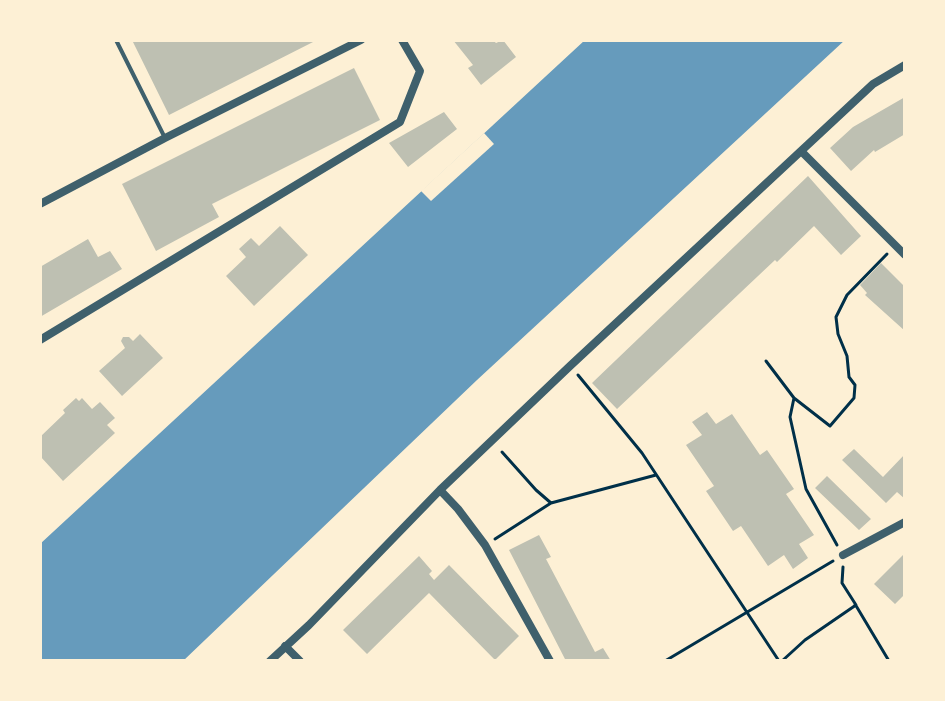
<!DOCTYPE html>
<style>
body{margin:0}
#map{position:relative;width:945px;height:701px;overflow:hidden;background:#fdf0d5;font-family:Signika,sans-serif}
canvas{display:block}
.frame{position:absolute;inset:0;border:42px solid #fdf0d5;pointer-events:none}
</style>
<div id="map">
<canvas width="945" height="701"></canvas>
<div class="frame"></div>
</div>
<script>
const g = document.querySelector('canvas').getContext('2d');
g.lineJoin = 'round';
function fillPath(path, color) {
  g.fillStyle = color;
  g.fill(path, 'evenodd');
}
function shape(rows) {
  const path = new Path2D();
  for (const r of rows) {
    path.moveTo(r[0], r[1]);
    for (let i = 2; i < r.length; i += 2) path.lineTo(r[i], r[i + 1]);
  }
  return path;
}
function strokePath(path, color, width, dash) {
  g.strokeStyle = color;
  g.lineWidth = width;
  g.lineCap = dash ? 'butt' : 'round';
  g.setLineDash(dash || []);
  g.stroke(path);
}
const water = shape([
 [585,40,845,40,477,380,183,661,40,661,40,544]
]);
const pier = shape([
 [484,133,494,144,431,201,421,191]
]);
const building = shape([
 [132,40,317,40,169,115],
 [453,40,493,40,496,43,503,40,516,57,481,85,468,68,473,65],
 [354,68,380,120,212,204,219,217,156,251,122,184],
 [905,97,905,134,875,152,874,150,851,171,830,148,853,127],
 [444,112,457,129,408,167,389,143],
 [808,176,861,236,841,255,814,226,777,262,775,260,617,409,592,383],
 [280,226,308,255,254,306,226,276,246,257,239,249,251,238,259,246],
 [88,239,98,257,110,251,122,269,40,317,40,267],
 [881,263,905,287,905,331,865,295,867,293,860,285],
 [140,334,163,358,122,396,99,371,125,348,121,341,123,337,129,337,133,341],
 [76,398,79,401,82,398,92,409,100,402,115,418,107,425,115,433,63,481,40,456,40,437,65,413,63,410],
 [707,412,716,424,732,414,760,455,767,450,794,489,786,494,814,535,799,544,808,558,793,569,784,555,768,566,741,526,733,531,706,491,714,486,686,445,702,435,692,422],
 [854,449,883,477,905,454,905,499,897,492,886,503,842,460],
 [827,476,871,519,859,530,815,488],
 [539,535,551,557,546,559,595,652,603,648,611,661,566,661,509,550],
 [905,553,905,594,895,604,874,584],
 [419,556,432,571,429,574,434,580,449,565,519,636,495,660,429,593,367,654,343,630]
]);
const path = shape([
 [766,361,794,398,830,426,854,398,855,385,849,377,847,356,838,334,836,317,847,295,887,254],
 [578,375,642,453,779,661],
 [794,398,790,417,806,489,837,545],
 [502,452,536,490,551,503],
 [495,539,551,503,656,475],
 [855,604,889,661],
 [665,661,833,561],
 [782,661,805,640,856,605,842,583,843,567]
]);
const service = shape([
 [116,40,165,138]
]);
const minor = shape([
 [801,151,905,255],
 [40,204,165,138,361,40],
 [40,340,400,122,420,71,402,40],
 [440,490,458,509,485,545,550,661],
 [843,555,905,522],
 [285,646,300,661],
 [270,661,309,625,440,490,570,366,873,84,905,65]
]);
fillPath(water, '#669bbc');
fillPath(pier, '#fdf0d5');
fillPath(building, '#bec0b2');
strokePath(path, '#003049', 3);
strokePath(service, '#3f606c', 4);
strokePath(minor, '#3f606c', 8);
</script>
